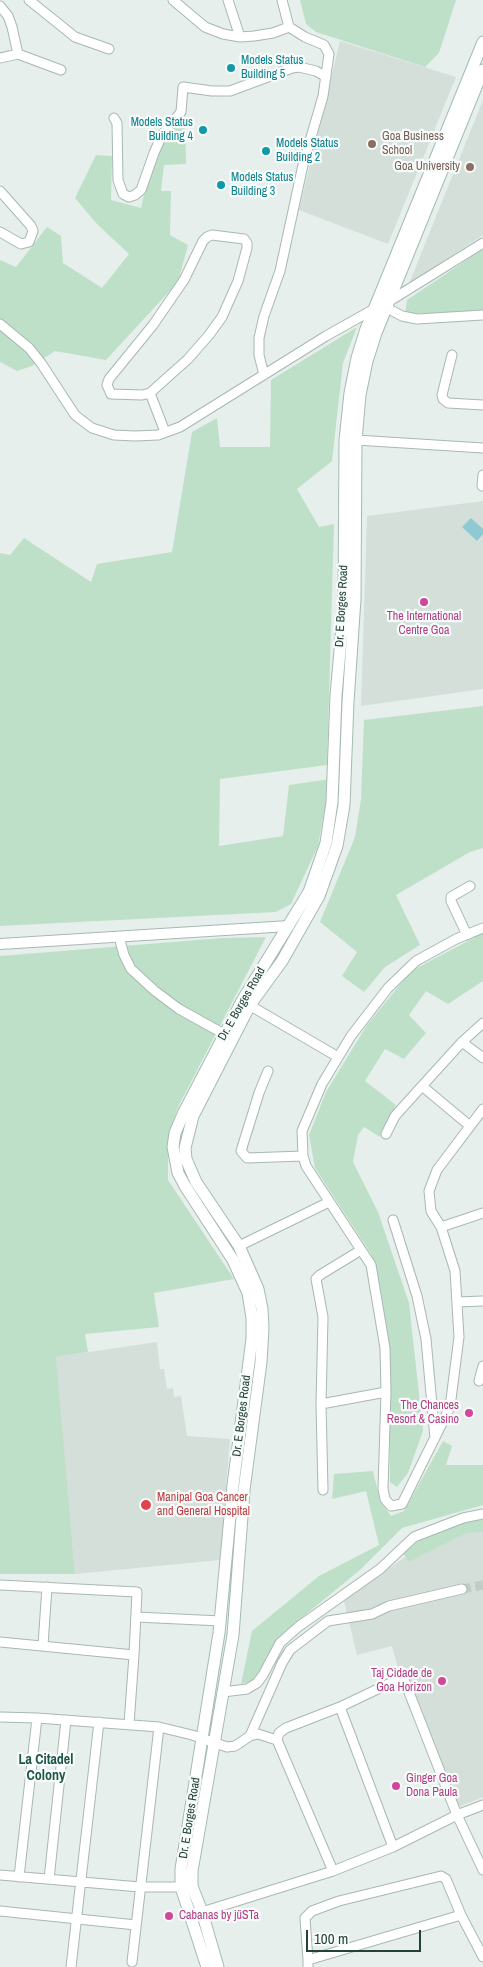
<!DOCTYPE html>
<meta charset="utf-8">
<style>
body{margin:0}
#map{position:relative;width:483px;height:1967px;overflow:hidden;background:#e6efeb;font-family:"Archivo Narrow",sans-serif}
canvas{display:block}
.scale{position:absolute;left:306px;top:1930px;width:115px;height:22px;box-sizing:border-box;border:2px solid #24423a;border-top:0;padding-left:6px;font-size:15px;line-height:18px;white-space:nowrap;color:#24423a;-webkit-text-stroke:4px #f7fbf9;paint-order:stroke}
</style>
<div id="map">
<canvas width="483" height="1967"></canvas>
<div class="scale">100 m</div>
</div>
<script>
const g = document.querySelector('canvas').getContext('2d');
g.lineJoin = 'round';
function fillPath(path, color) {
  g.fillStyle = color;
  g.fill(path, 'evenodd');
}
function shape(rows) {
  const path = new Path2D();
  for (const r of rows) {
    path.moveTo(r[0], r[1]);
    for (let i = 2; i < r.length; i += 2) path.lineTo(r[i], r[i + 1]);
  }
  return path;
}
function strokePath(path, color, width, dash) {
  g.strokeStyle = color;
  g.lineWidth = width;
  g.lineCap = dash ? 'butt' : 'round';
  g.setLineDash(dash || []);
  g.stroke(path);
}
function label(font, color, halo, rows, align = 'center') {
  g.font = font + ' "Archivo Narrow",sans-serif';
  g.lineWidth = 4.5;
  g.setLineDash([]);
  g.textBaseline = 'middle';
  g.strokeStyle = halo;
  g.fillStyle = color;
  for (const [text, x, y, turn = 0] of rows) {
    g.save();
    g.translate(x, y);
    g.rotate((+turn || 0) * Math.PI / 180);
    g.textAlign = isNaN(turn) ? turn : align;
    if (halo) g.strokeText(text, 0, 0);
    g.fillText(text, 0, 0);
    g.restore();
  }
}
const built = shape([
 [340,41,456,77,388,244,299,210],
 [483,100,483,235,409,284,429,234],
 [483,501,483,689,361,706,367,516],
 [157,1342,160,1369,164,1369,167,1389,173,1388,174,1397,181,1396,187,1436,230,1439,220,1560,75,1574,55,1357],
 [483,1529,483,1797,458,1807,408,1706,392,1646,357,1655,344,1601,427,1541]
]);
const green = shape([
 [300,0,456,0,439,53,425,67,316,32,306,24],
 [185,118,186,164,164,165,161,191,171,191,170,235,188,245,178,282,106,360,55,351,32,366,17,371,0,362,0,260,16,267,47,227,61,236,63,263,102,288,129,254,97,224,75,198,96,155,112,156,111,200,141,208,150,168,164,137],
 [483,249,483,310,449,313,405,313,407,300],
 [357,327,343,363,332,461,297,489,319,527,334,524,327,765,220,779,219,846,283,836,289,785,330,779,318,846,291,904,276,912,0,926,0,553,10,555,24,538,91,582,97,564,172,552,192,432,217,418,220,447,270,447,271,380],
 [483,706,483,848,470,852,396,895,420,945,385,967,364,992,342,976,357,952,320,922,355,837,361,799,364,720],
 [483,933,483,981,448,1004,426,991,409,1015,426,1033,404,1059,385,1049,365,1081,396,1105,380,1137,364,1127,358,1135,353,1162,378,1212,409,1303,423,1431,408,1473,397,1487,390,1482,390,1418,382,1296,371,1254,315,1168,309,1135,326,1092,367,1025,411,971],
 [266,937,178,1107,168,1140,168,1180,234,1279,154,1293,159,1327,85,1334,88,1352,56,1357,75,1574,0,1574,0,956,222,938],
 [443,1441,452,1446,446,1465,483,1465,483,1505,402,1528,360,1570,283,1633,256,1679,241,1684,252,1631,319,1576,379,1545,366,1491,332,1499,334,1474,373,1471,380,1501,391,1516,404,1511],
 [483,1518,483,1532,467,1533,409,1562,403,1553,431,1532]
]);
const water = shape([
 [471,518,483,529,483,534,477,541,462,527]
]);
const minorTunnel = shape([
 [462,1589,483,1585]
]);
const minor = shape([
 [29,0,75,37,109,49],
 [173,0,205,27,223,34,240,37,254,36,273,33,289,27,305,37,324,45,329,54,323,96,303,165,280,271,264,316,259,338,259,355,264,375],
 [228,0,240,37],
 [282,0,289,27],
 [0,6,8,16,12,27,18,54],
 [0,58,18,54,61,70],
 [114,118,117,123,118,180,123,194,129,197,135,195,141,190,154,153,162,135,181,112,183,87,212,91,230,91,292,68,299,67,316,71,326,77],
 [0,191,31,226,33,231,29,242,21,244,0,232],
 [388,302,483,243],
 [387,308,402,316,417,319,483,315],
 [0,324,29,348,41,363,75,415,92,428,114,435,135,436,158,435,180,427,326,336,376,308],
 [452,355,442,395,443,399,448,403,483,405],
 [150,393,188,359,209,335,222,317,238,281,247,248,247,243,244,239,212,235,207,237,203,241,184,280,153,325,109,379,107,385,111,394,142,395,150,393,165,432],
 [356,440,483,448],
 [482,486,483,475],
 [483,928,456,939,416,961,388,988,351,1036,322,1084,302,1131,303,1156,306,1166,371,1265,385,1348,386,1392,383,1489,385,1499,391,1506,402,1504,450,1407,459,1337,455,1271,441,1227,431,1211,429,1191,437,1170,483,1109],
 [467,935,451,901,451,897,470,886],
 [119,937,124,955,131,969,155,991,179,1009,224,1034],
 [244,1002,338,1057],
 [462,1042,483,1058],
 [268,1071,259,1093,241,1151,247,1158,303,1156],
 [422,1086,470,1126],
 [386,1134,395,1116,422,1086,462,1042,483,1023],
 [393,1220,417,1296,426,1339,435,1438],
 [441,1227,483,1213],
 [239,1246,329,1202],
 [457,1302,483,1301],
 [479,1381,483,1366],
 [321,1404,386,1392],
 [323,1490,321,1404,323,1317,316,1279,320,1275,361,1250],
 [0,1585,137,1592,134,1655,129,1724],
 [136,1617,221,1621],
 [0,1642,134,1655],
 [43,1645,47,1587],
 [223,1692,247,1689,257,1683,263,1675,280,1643,298,1627,380,1569,414,1537,463,1518,483,1514],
 [340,1707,393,1847],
 [0,1717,37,1718],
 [250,1736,282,1663,290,1650,328,1621,372,1614,389,1606,462,1589],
 [277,1740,279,1733,286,1728,340,1707,403,1677,457,1815,483,1870],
 [0,1875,140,1887,181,1887],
 [19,1877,37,1718,159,1727,192,1735,227,1747,235,1746,250,1736,258,1734,277,1740,333,1871],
 [49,1879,66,1720],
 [0,1911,136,1925],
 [202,1912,333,1871,393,1847,457,1815,483,1805],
 [308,1960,305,1918,312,1911,339,1901,441,1876,446,1879,461,1915],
 [132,1962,159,1727],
 [71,1967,99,1722],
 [308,1967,308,1960,461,1915,483,1957]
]);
const tertiary = shape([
 [0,944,289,926]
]);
const secondary = shape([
 [207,1967,181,1887,181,1869,219,1633,233,1485,252,1339,252,1318,248,1293,233,1260,185,1186,178,1173,173,1147,175,1133,184,1112,242,1001,309,892,326,843,332,802,336,695,344,607,345,440,350,393,357,358,366,329,483,42],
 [218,1967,202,1912,192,1886,192,1871,233,1635,244,1490,261,1362,263,1328,262,1309,258,1289,239,1246,196,1182,186,1159,185,1148,193,1116,250,1005,282,961,319,896,337,846,344,805,348,702,355,599,356,440,360,395,367,361,376,333,483,70]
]);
const markers = [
 [231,68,5,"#0f9aa8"],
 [203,130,5,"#0f9aa8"],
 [372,144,5,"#8d6e63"],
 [266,151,5,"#0f9aa8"],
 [470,167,5,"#8d6e63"],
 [221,185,5,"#0f9aa8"],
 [424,602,5,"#d1479c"],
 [469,1413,5,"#d1479c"],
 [146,1505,6,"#e0444e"],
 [442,1681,5,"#d1479c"],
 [396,1786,5,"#d1479c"],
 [169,1916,5,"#d1479c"]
];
const cultureNames = [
 ["Models Status",241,61],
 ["Building 5",241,75],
 ["Models Status",193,123,"right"],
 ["Building 4",193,137,"right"],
 ["Models Status",276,144],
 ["Building 2",276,158],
 ["Models Status",231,178],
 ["Building 3",231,192]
];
const educationNames = [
 ["Goa Business",382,137],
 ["School",382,151],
 ["Goa University",460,167,"right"]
];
const streetNames = [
 ["Dr. E Borges Road",342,606,-87],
 ["Dr. E Borges Road",242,1004,-60],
 ["Dr. E Borges Road",242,1416,-83],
 ["Dr. E Borges Road",190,1818,-81]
];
const hotelNames = [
 ["The International",424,617,"center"],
 ["Centre Goa",424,631,"center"],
 ["The Chances",459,1406],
 ["Resort & Casino",459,1420],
 ["Taj Cidade de",432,1674],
 ["Goa Horizon",432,1688],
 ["Ginger Goa",406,1779,"left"],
 ["Dona Paula",406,1793,"left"],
 ["Cabanas by jüSTa",179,1916,"left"]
];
const healthNames = [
 ["Manipal Goa Cancer",157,1498],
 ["and General Hospital",157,1512]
];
const neighbourhoodNames = [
 ["La Citadel",46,1760],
 ["Colony",46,1776]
];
fillPath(built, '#d4dfda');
fillPath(green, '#bfe0c8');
fillPath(water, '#8ec9d4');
strokePath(minorTunnel, '#bfccc8', 9, [9, 4.5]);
strokePath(minor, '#a8b8b2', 11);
strokePath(tertiary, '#a8b8b2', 12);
strokePath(secondary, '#a4bbb3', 13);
strokePath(minor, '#fff', 9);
strokePath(tertiary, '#fff', 10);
strokePath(secondary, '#fff', 11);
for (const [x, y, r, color] of markers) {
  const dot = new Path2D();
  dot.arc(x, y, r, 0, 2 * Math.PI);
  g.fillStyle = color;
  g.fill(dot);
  strokePath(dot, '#f7fbf9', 2);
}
label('12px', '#0d838f', '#f7fbf9', cultureNames, 'left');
label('12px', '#785e54', '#f7fbf9', educationNames, 'left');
label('12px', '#24423a', '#f7fbf9', streetNames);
label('12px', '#b23c85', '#f7fbf9', hotelNames, 'right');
label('12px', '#be3a42', '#f7fbf9', healthNames, 'left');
label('bold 14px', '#1f5548', '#f7fbf9', neighbourhoodNames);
</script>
